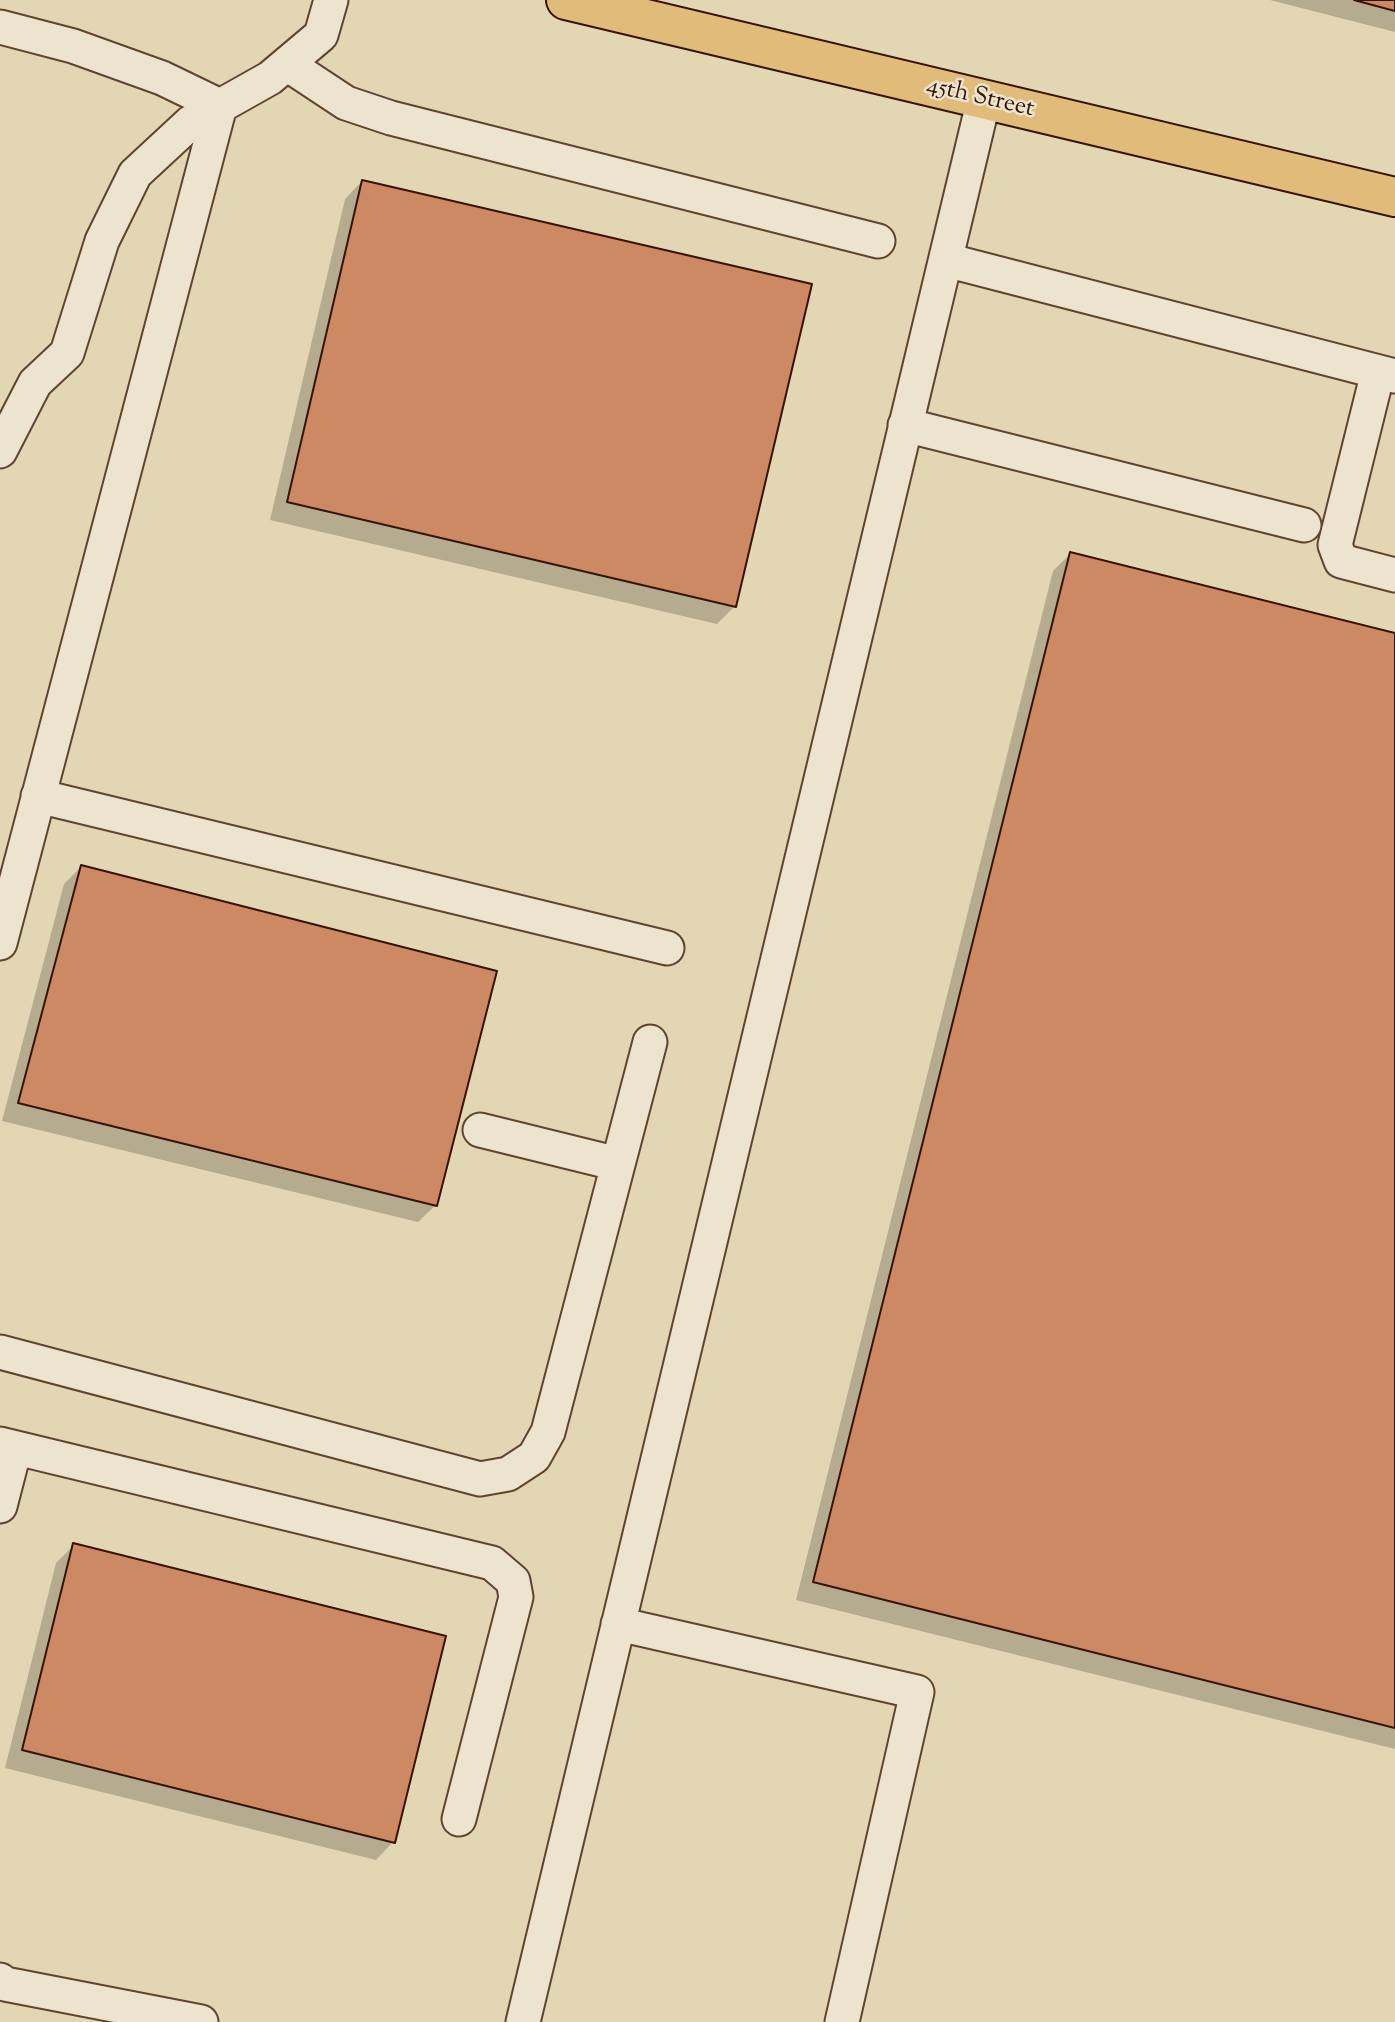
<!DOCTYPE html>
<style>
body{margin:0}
canvas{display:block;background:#e2d6b3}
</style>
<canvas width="1395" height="2022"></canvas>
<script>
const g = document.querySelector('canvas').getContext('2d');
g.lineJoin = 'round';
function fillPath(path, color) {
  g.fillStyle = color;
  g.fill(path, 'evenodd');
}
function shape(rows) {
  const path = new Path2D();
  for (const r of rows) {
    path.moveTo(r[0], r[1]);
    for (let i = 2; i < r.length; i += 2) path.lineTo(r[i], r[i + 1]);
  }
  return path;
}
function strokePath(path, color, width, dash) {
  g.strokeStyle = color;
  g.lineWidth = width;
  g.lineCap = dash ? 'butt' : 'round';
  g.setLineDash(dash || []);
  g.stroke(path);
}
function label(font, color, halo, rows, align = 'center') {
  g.font = font + ' "Sorts Mill Goudy",serif';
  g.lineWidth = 5;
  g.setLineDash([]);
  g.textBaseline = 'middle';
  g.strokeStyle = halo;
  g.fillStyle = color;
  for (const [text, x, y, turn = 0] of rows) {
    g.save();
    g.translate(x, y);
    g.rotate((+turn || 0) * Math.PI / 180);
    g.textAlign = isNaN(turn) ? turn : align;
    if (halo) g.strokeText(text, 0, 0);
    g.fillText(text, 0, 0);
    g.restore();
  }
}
const shadow = shape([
 [1270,0,1395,0,1395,32],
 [362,181,735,606,717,624,270,520,345,199],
 [1070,554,1395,634,1395,1749,796,1600,1053,571],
 [81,867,436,1205,418,1222,2,1121,64,884],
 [74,1545,393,1842,376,1860,5,1768,56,1563]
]);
const building = shape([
 [1354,0,1395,0,1395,11,1354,0],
 [362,180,812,284,736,607,287,502,362,180],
 [1070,552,1395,633,1395,1728,813,1582,1070,552],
 [81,865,497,971,437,1206,18,1103,81,865],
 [73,1543,446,1636,395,1843,22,1750,73,1543]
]);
const minor = shape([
 [0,27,73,46,162,78,220,106,0,943],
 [287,64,346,103,391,118,878,241],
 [946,260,1395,376],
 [1378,372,1335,545,1341,561,1395,575],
 [905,425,1304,525],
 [0,451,35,383,67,353,102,241,135,174,190,123,270,78,321,35,331,0],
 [38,796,667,948],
 [480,1130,618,1164],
 [0,1352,480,1479,508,1474,534,1457,548,1432,650,1042],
 [0,1444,492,1563,513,1581,516,1597,459,1819],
 [0,1506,15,1448],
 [618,1624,917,1692,842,2022],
 [0,1980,5,1984,201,2022],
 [523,2022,984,99]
]);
const major = shape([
 [566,0,1395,197]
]);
const streetNames = [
 ["45th Street",980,99,13]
];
fillPath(shadow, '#0003');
fillPath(building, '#cc8964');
strokePath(building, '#351405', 2);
strokePath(minor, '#604430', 37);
strokePath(major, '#351405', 42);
strokePath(minor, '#ece4ce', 33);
strokePath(major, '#e1bb7a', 38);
label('24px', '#351405', '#ece4ce', streetNames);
</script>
